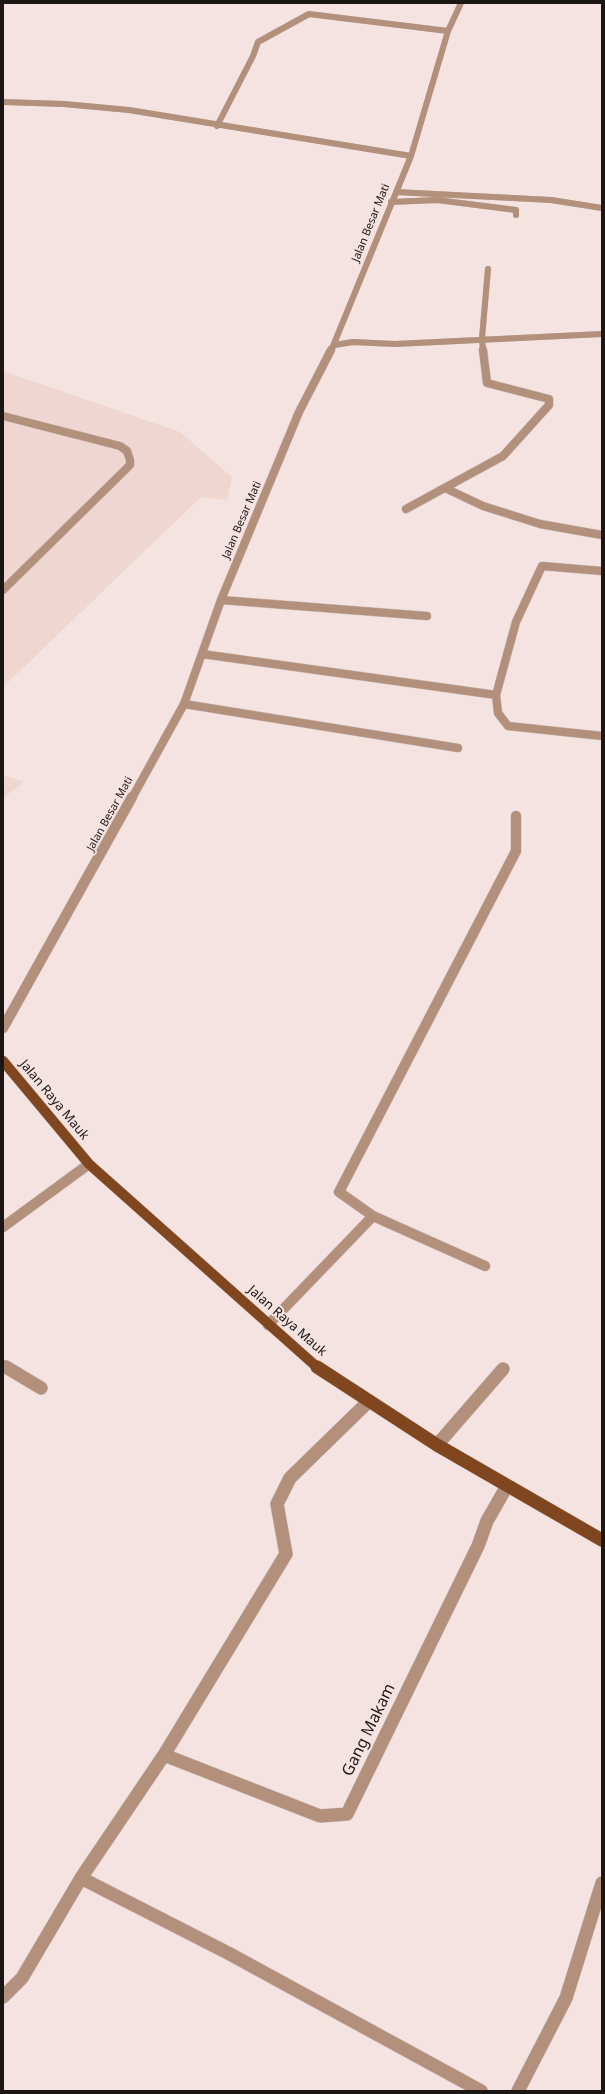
<!DOCTYPE html>
<style>
body{margin:0}
#map{position:relative;width:605px;height:2094px;overflow:hidden;background:#f4e3e0;font-family:"Noto Sans",sans-serif}
canvas{display:block}
.frame{position:absolute;inset:0;border:4px solid #1b1514;pointer-events:none}
</style>
<div id="map">
<canvas width="605" height="2094"></canvas>
<div class="frame"></div>
</div>
<script>
const g = document.querySelector('canvas').getContext('2d');
g.lineJoin = 'round';
function fillPath(path, color) {
  g.fillStyle = color;
  g.fill(path, 'evenodd');
}
function shape(rows) {
  const path = new Path2D();
  for (const r of rows) {
    path.moveTo(r[0], r[1]);
    for (let i = 2; i < r.length; i += 2) path.lineTo(r[i], r[i + 1]);
  }
  return path;
}
function strokePath(path, color, width, dash) {
  g.strokeStyle = color;
  g.lineWidth = width;
  g.lineCap = dash ? 'butt' : 'round';
  g.setLineDash(dash || []);
  g.stroke(path);
}
function label(font, color, halo, rows, align = 'center') {
  g.font = font + ' "Noto Sans",sans-serif';
  g.lineWidth = 4;
  g.setLineDash([]);
  g.textBaseline = 'middle';
  g.strokeStyle = halo;
  g.fillStyle = color;
  for (const [text, x, y, turn = 0] of rows) {
    g.save();
    g.translate(x, y);
    g.rotate((+turn || 0) * Math.PI / 180);
    g.textAlign = isNaN(turn) ? turn : align;
    if (halo) g.strokeText(text, 0, 0);
    g.fillText(text, 0, 0);
    g.restore();
  }
}
const built = shape([
 [3,371,180,432,232,477,227,500,201,497,3,687],
 [3,775,24,782,3,798]
]);
const serviceFar1 = shape([
 [3,416,120,446,127,451,130,460,130,465,3,590],
 [184,704,458,748]
]);
const service = shape([
 [437,1445,503,1369]
]);
const minorFar3 = shape([
 [3,102,64,104,129,110,411,156],
 [217,126,253,56,258,42,309,14,448,31],
 [396,192,551,200,602,208],
 [391,202,437,200,516,210,516,215],
 [334,345,353,342,395,344,602,334],
 [331,351,411,156,448,31,461,3],
 [483,351,482,338,488,269]
]);
const minorFar2 = shape([
 [445,488,483,506,540,524,602,535],
 [406,509,503,456,549,405,549,399,487,383,483,350],
 [602,571,542,566,516,622,496,695,498,713,508,726,602,736],
 [221,600,427,616],
 [202,654,496,695],
 [132,798,184,704,221,600,299,412,331,350]
]);
const minorFar1 = shape([
 [3,1028,132,797],
 [3,1227,89,1164],
 [485,1266,373,1216,339,1192,516,851,516,816],
 [268,1325,373,1216],
 [3,1365,8,1368]
]);
const minor = shape([
 [6,1367,41,1388],
 [164,1755,320,1816,347,1814,478,1546,487,1521,507,1486],
 [81,1878,228,1953,481,2091],
 [3,1997,22,1978,81,1878,164,1755,286,1554,277,1504,290,1478,369,1401],
 [518,2091,566,1998,602,1883]
]);
const primaryFar1 = shape([
 [3,1061,89,1164,318,1368]
]);
const primary = shape([
 [317,1367,437,1445,602,1540]
]);
const farStreetnames = [
 ["Jalan Besar Mati",371,223,-68],
 ["Jalan Besar Mati",242,520,-67],
 ["Jalan Besar Mati",110,814,-61]
];
const streetNames = [
 ["Jalan Raya Mauk",54,1100,50],
 ["Jalan Raya Mauk",287,1321,41]
];
const nearStreetnames = [
 ["Gang Makam",369,1730,-64]
];
fillPath(built, '#efd6d1');
strokePath(serviceFar1, '#cdbebb', 9);
strokePath(service, '#cdbebb', 14);
strokePath(minorFar3, '#cdbebb', 6);
strokePath(minorFar2, '#cdbebb', 9);
strokePath(minorFar1, '#cdbebb', 11);
strokePath(minor, '#cdbebb', 14);
strokePath(primaryFar1, '#cdbebb', 11);
strokePath(primary, '#cdbebb', 14);
strokePath(serviceFar1, '#b2907c', 8);
strokePath(service, '#b2907c', 13);
strokePath(minorFar3, '#b2907c', 6);
strokePath(minorFar2, '#b2907c', 8);
strokePath(minorFar1, '#b2907c', 10);
strokePath(minor, '#b2907c', 13);
strokePath(primaryFar1, '#7f461f', 10);
strokePath(primary, '#7f461f', 13);
label('11px', '#1b1514', '#f4e3e0', farStreetnames);
label('13px', '#1b1514', '#f4e3e0', streetNames);
label('16px', '#1b1514', '#f4e3e0', nearStreetnames);
</script>
